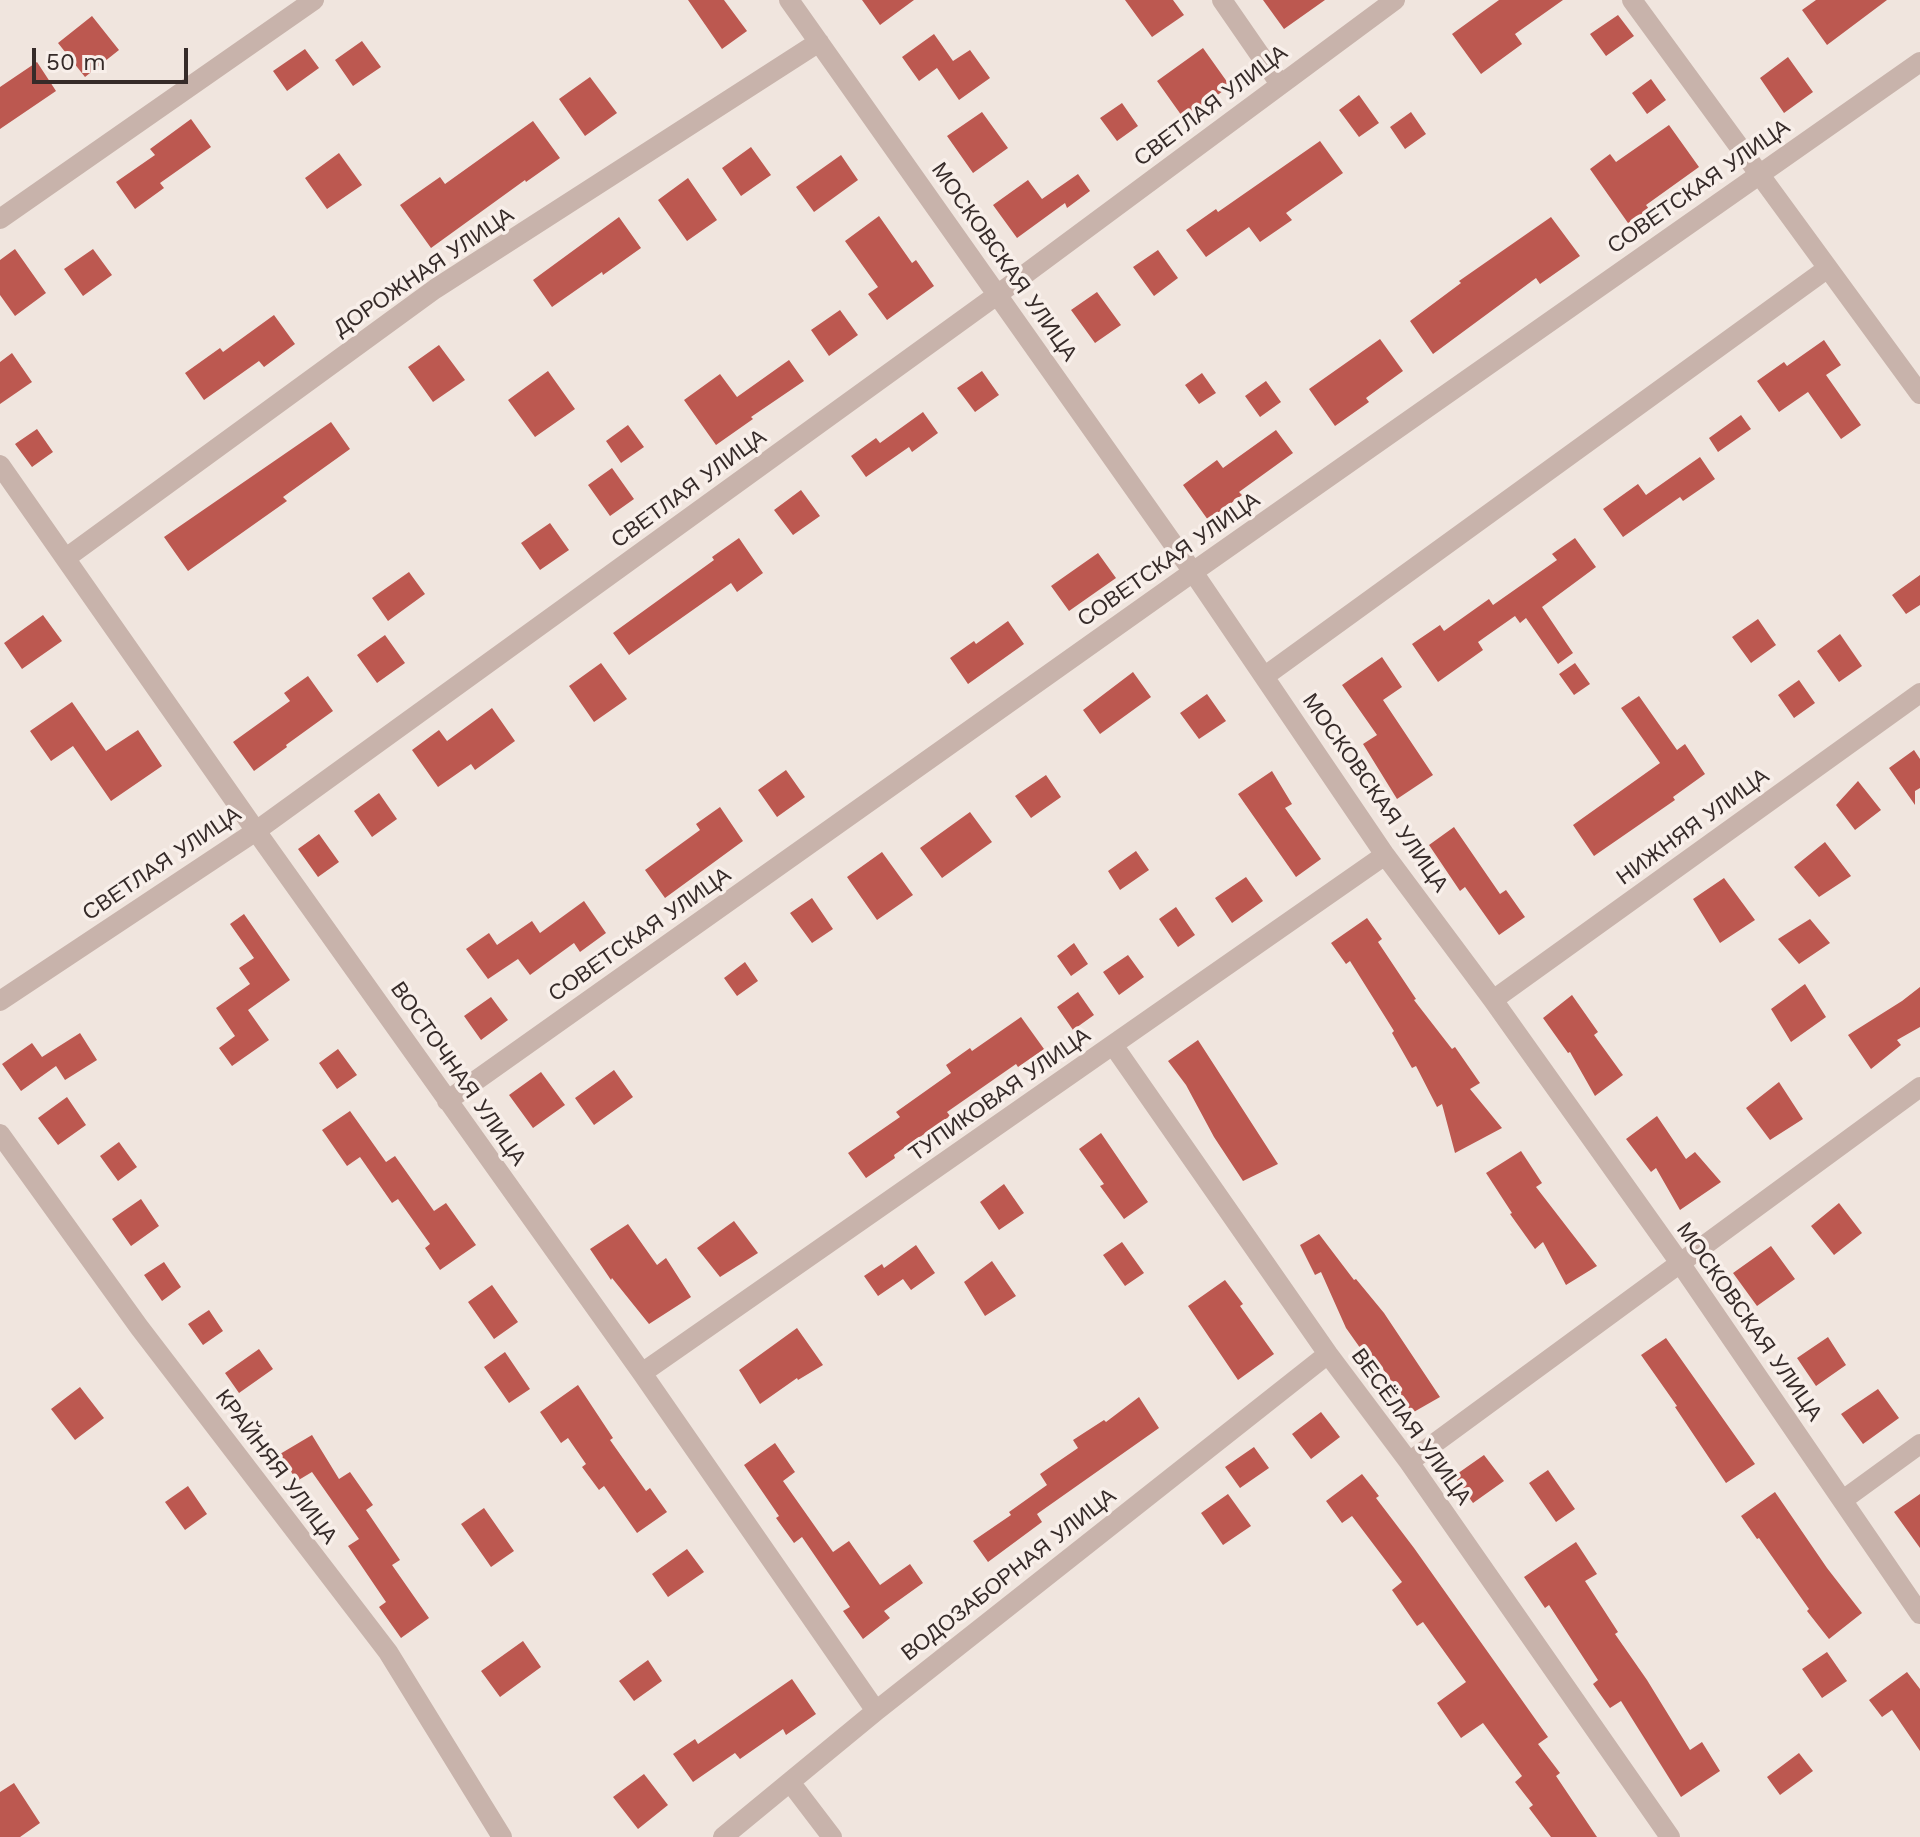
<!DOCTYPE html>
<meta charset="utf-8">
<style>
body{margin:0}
#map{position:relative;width:1920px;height:1837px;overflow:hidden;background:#f0e5de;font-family:"Work Sans",sans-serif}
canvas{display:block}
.scale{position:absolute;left:32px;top:48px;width:156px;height:36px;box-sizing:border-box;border:4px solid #362b29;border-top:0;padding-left:10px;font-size:24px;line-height:28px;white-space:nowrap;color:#362b29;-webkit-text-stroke:6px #f8efea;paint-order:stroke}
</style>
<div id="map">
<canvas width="1920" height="1837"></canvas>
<div class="scale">50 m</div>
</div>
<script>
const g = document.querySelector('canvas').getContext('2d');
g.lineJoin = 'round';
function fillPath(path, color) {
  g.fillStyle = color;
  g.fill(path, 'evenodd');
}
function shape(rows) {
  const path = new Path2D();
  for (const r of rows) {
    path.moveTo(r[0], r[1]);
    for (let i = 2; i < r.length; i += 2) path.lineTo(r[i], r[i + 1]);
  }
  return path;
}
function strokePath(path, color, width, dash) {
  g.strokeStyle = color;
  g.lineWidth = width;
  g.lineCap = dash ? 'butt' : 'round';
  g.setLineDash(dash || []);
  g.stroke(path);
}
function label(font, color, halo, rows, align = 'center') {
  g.font = font + ' "Work Sans",sans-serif';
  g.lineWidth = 7;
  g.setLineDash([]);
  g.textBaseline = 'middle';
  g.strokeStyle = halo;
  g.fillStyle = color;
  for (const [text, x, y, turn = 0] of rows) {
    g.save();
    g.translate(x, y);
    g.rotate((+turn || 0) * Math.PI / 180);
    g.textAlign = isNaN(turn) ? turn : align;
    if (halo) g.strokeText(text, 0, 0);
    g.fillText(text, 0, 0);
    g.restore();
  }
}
const building = shape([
 [688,0,724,0,747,31,722,49],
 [862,0,914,0,880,25],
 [1125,0,1173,0,1184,15,1152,37],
 [1263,0,1325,0,1284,29],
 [1499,0,1563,0,1515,34,1522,44,1481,74,1452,34],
 [1816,0,1887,0,1827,45,1802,10],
 [1618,15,1634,36,1606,56,1590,34],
 [92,16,119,50,85,77,58,43],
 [934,34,953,61,970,50,990,78,959,100,937,68,919,81,902,57],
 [362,41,381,67,353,86,335,60],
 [1203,48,1230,86,1184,119,1157,81],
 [305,49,319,68,287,91,273,71],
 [1788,57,1813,92,1784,113,1760,78],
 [37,62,56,91,0,129,0,87],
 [590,77,617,113,585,136,559,99],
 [1651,79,1666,100,1647,114,1632,93],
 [1359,95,1379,123,1359,137,1339,110],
 [1122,103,1138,126,1117,141,1100,118],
 [982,112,1008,148,973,173,947,136],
 [1411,112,1426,134,1405,149,1390,127],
 [191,119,211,147,160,183,164,188,135,209,116,182,155,155,150,149],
 [533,121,560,158,526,182,525,180,431,248,400,205,440,177,445,184],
 [1669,125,1699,167,1646,205,1649,209,1628,223,1590,169,1610,154,1616,162],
 [1320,141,1343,173,1286,213,1292,220,1260,242,1249,227,1206,257,1186,230,1216,209,1218,212],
 [751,147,771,175,741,196,722,168],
 [339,153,362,185,327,209,305,178],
 [841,155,858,180,814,212,796,187],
 [1078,174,1090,191,1067,208,1065,203,1017,238,993,205,1028,180,1042,199],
 [688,178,717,220,687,241,658,200],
 [879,216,912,263,916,260,934,286,887,320,868,294,878,287,845,241],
 [619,217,641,248,603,275,602,272,552,307,533,280],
 [1551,217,1580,256,1540,284,1536,278,1433,354,1410,321,1461,283,1459,281],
 [15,249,46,293,15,316,0,295,0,260],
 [93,249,112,275,83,296,64,269],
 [1158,250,1178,278,1154,296,1133,267],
 [1097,292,1121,325,1095,343,1071,310],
 [840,310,858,335,829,356,811,330],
 [274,315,295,344,264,367,259,361,204,400,185,373,220,348,223,352],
 [1380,339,1403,371,1366,398,1369,402,1335,426,1309,389],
 [1824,340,1841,365,1826,375,1861,425,1841,439,1808,392,1779,412,1757,381,1784,362,1787,366],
 [439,345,465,380,433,402,408,367],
 [12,353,32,382,0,404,0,362],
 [789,360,804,381,751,417,753,419,716,445,684,400,720,374,737,397],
 [548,371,575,409,535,437,508,400],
 [982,371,999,395,975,412,957,388],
 [1202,373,1216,393,1199,404,1185,385],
 [1266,381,1281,402,1260,417,1245,396],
 [923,412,938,433,912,452,909,447,866,477,851,456,876,438,880,443],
 [1741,415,1751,429,1718,452,1709,438],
 [331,422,350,449,283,497,287,501,188,571,164,537],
 [628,425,644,447,621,463,606,441],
 [37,429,53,452,32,467,15,444],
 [1276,430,1293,453,1239,492,1242,495,1208,520,1183,485,1217,460,1223,468],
 [1700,457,1715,479,1683,501,1680,497,1623,537,1603,509,1638,484,1646,495],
 [612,468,634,499,610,516,588,485],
 [801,490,820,516,793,535,774,510],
 [550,523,569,550,540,570,521,543],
 [739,538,763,573,737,592,731,583,629,655,613,633,714,560,712,557],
 [1575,538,1596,567,1542,607,1573,653,1558,664,1526,618,1520,623,1515,616,1478,642,1483,650,1438,682,1412,644,1440,625,1444,631,1489,599,1493,605,1557,560,1552,554],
 [1098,553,1116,578,1069,611,1051,586],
 [409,572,425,594,388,621,372,598],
 [1920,575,1920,605,1906,614,1892,595],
 [43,615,62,641,22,669,4,643],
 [1758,619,1776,645,1751,663,1732,637],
 [1008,621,1024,644,968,684,950,658,974,641,976,644],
 [1840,634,1862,666,1839,682,1817,651],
 [385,635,405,663,377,683,357,655],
 [1382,657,1402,687,1383,700,1433,775,1397,799,1363,744,1377,735,1342,685],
 [601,663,627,699,594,722,569,686],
 [1575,663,1590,684,1574,695,1559,674],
 [1133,672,1151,697,1100,734,1083,710],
 [308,676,333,711,286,745,287,747,254,771,233,742,290,701,284,693],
 [1799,680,1815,703,1794,718,1778,695],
 [1207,694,1226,721,1199,739,1180,713],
 [1639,696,1677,750,1685,744,1705,774,1673,797,1675,800,1594,856,1573,825,1660,763,1621,708],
 [72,702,106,751,138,730,162,766,111,801,73,746,51,761,30,731],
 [492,708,515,741,475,770,471,764,438,787,412,750,439,730,447,741],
 [1914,750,1920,759,1920,788,1915,791,1915,805,1889,768],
 [786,770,805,797,777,817,758,790],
 [1272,771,1292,804,1285,808,1321,859,1296,877,1238,794],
 [1046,775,1061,797,1031,818,1015,796],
 [1858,781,1881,810,1855,830,1836,805],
 [379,793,397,819,372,837,354,811],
 [720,807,743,841,665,898,645,870,700,830,696,824],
 [970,812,992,842,942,878,920,848],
 [1454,827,1500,894,1506,890,1525,917,1499,935,1465,887,1460,891,1429,845],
 [319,834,339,862,318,877,298,849],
 [1825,842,1851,876,1819,897,1794,867],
 [1136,851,1149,870,1120,890,1108,871],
 [882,852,913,895,877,920,847,877],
 [1246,877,1263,901,1232,923,1215,898],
 [1724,878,1755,920,1720,943,1693,899],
 [812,898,833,929,812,943,790,913],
 [584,901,606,933,580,952,574,943,530,975,518,959,488,979,466,949,489,933,497,945,532,921,540,933],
 [1176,907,1195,935,1178,947,1159,919],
 [244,914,290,980,248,1010,269,1040,232,1066,219,1048,235,1036,216,1008,250,984,239,968,254,958,230,924],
 [1367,918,1382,939,1378,942,1416,999,1414,1000,1452,1049,1455,1047,1480,1083,1470,1089,1502,1128,1455,1153,1442,1104,1437,1107,1416,1066,1412,1068,1392,1033,1394,1031,1350,961,1346,964,1331,943],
 [1810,919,1830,943,1799,964,1778,939],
 [1074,943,1088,964,1071,976,1057,956],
 [1128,955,1144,977,1119,995,1103,972],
 [745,962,758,981,737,996,724,978],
 [1805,984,1826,1017,1791,1042,1771,1009],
 [1920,987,1920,1027,1897,1040,1901,1045,1871,1069,1848,1035,1902,1001],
 [1078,992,1094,1015,1073,1030,1057,1007],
 [1572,995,1598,1032,1594,1035,1623,1075,1595,1096,1570,1052,1568,1053,1543,1018],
 [491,997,508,1020,481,1040,464,1016],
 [1021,1017,1044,1049,1018,1067,1016,1064,947,1112,950,1116,894,1155,895,1158,866,1178,848,1153,900,1117,896,1112,951,1073,946,1065,970,1048,972,1051],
 [80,1033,97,1060,65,1080,56,1066,21,1091,2,1064,32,1043,42,1057],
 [1198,1040,1278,1164,1243,1181,1214,1137,1186,1085,1168,1061],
 [338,1049,357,1075,337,1089,319,1063],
 [614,1070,633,1097,594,1125,575,1098],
 [541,1072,565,1105,533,1128,509,1095],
 [1779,1082,1803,1119,1770,1140,1746,1108],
 [67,1097,86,1125,58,1145,38,1118],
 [350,1111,386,1162,395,1156,434,1211,446,1203,476,1245,440,1270,425,1248,430,1244,398,1199,392,1203,360,1157,347,1166,322,1130],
 [1657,1116,1686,1159,1695,1152,1721,1182,1680,1210,1656,1168,1651,1172,1626,1139],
 [1101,1133,1148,1202,1124,1219,1100,1186,1104,1184,1079,1149],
 [119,1142,137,1167,118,1181,100,1156],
 [1521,1151,1542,1183,1536,1187,1597,1266,1566,1285,1543,1242,1535,1249,1510,1214,1512,1213,1486,1173],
 [1004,1184,1024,1213,999,1230,980,1202],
 [141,1199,159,1226,131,1246,112,1219],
 [1839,1203,1862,1233,1834,1255,1811,1226],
 [734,1221,758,1253,720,1277,697,1248],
 [628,1224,657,1265,666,1258,691,1297,649,1324,612,1278,611,1280,590,1249],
 [1319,1234,1354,1280,1356,1279,1384,1313,1440,1397,1412,1413,1381,1366,1375,1369,1346,1328,1321,1272,1315,1275,1300,1245],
 [1122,1242,1144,1273,1125,1286,1103,1255],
 [916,1245,935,1273,911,1290,903,1279,878,1296,864,1276,882,1264,884,1268],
 [1771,1246,1795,1279,1757,1306,1733,1273],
 [992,1261,1016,1296,985,1316,964,1282],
 [164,1262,181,1287,162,1301,144,1275],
 [1225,1280,1243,1304,1240,1306,1274,1354,1238,1380,1188,1306],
 [492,1285,518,1322,494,1339,468,1302],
 [209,1310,223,1331,203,1345,188,1324],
 [797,1328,823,1365,798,1380,797,1378,760,1404,739,1370],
 [1828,1337,1846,1365,1816,1386,1797,1358],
 [1666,1338,1755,1464,1726,1483,1675,1407,1677,1406,1641,1355],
 [259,1349,273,1369,239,1393,225,1373],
 [505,1352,530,1389,509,1403,484,1367],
 [578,1385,613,1438,610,1440,646,1491,650,1488,667,1512,637,1533,604,1486,599,1490,582,1467,586,1464,568,1438,561,1443,540,1412],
 [80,1387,104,1418,75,1440,51,1409],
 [1878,1389,1899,1418,1863,1444,1841,1414],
 [1139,1397,1159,1428,1037,1514,1042,1522,988,1562,973,1541,1011,1515,1009,1512,1047,1485,1040,1474,1078,1448,1073,1440,1104,1420,1106,1422],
 [1321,1412,1340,1437,1311,1459,1292,1434],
 [312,1435,339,1479,350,1472,373,1505,366,1510,400,1560,392,1565,429,1618,401,1638,379,1607,386,1602,348,1546,359,1539,312,1472,297,1481,280,1454],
 [775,1443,795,1472,783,1481,833,1552,849,1541,880,1585,910,1564,923,1583,884,1611,890,1618,863,1639,843,1611,850,1607,802,1537,794,1543,776,1518,779,1516,744,1465],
 [1254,1447,1269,1468,1240,1488,1225,1467],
 [1484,1455,1504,1481,1473,1503,1454,1476],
 [1548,1470,1575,1509,1556,1522,1529,1483],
 [1362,1474,1379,1496,1376,1498,1414,1548,1548,1737,1538,1744,1560,1773,1556,1776,1597,1837,1551,1837,1529,1808,1533,1805,1515,1782,1522,1776,1483,1723,1461,1738,1437,1703,1466,1682,1423,1622,1417,1626,1392,1590,1402,1582,1352,1516,1342,1523,1326,1501],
 [188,1486,207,1514,185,1530,165,1502],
 [1775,1492,1827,1568,1862,1613,1829,1639,1807,1611,1809,1609,1759,1538,1757,1539,1741,1516],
 [1228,1494,1251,1526,1223,1545,1201,1513],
 [1920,1494,1920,1548,1894,1512],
 [484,1508,514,1551,491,1567,461,1524],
 [1576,1542,1597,1574,1585,1581,1618,1632,1615,1634,1647,1680,1690,1750,1702,1742,1720,1771,1681,1797,1621,1701,1610,1708,1593,1684,1598,1680,1549,1605,1545,1608,1524,1577],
 [687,1549,704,1572,668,1597,652,1574],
 [523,1641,541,1667,500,1697,481,1671],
 [1827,1652,1847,1681,1822,1698,1802,1669],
 [648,1660,662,1681,634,1701,619,1681],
 [1907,1672,1920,1689,1920,1751,1892,1710,1882,1717,1869,1700],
 [792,1679,816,1714,786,1735,783,1729,740,1759,735,1753,693,1782,673,1754,695,1739,698,1744],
 [1799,1753,1813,1771,1780,1795,1767,1777],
 [644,1774,668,1805,638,1829,613,1797],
 [14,1783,40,1823,20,1837,0,1837,0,1792]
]);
const minor = shape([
 [789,0,1193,572,1385,855,1493,1000,1680,1263,1920,1614],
 [1222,0,1280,84],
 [1632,0,1920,394],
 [0,219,314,0],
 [0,465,256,831,642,1373,876,1711],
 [66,558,435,289,819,42],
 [1265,676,1828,268],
 [1493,1000,1920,693],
 [0,1001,256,831,997,295,1395,0],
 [1113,1045,1328,1354,1409,1462,1670,1837],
 [447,1101,1193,572,1920,62],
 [0,1134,139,1327,388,1652,502,1837],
 [642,1373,1385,855],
 [1409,1462,1920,1087],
 [1843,1500,1920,1444],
 [790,1782,832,1837],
 [723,1837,876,1711,1328,1354]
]);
const streetNames = [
 ["СВЕТЛАЯ УЛИЦА",1211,106,-37],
 ["СОВЕТСКАЯ УЛИЦА",1699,187,-35],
 ["МОСКОВСКАЯ УЛИЦА",1004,262,55],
 ["ДОРОЖНАЯ УЛИЦА",424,272,-34],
 ["СВЕТЛАЯ УЛИЦА",689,489,-36],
 ["СОВЕТСКАЯ УЛИЦА",1169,560,-35],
 ["МОСКОВСКАЯ УЛИЦА",1375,793,55],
 ["НИЖНЯЯ УЛИЦА",1693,827,-36],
 ["СВЕТЛАЯ УЛИЦА",162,864,-34],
 ["СОВЕТСКАЯ УЛИЦА",640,935,-35],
 ["ВОСТОЧНАЯ УЛИЦА",458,1074,55],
 ["ТУПИКОВАЯ УЛИЦА",1000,1095,-35],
 ["МОСКОВСКАЯ УЛИЦА",1749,1322,55],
 ["ВЕСЁЛАЯ УЛИЦА",1411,1427,54],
 ["КРАЙНЯЯ УЛИЦА",276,1467,53],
 ["ВОДОЗАБОРНАЯ УЛИЦА",1009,1575,-38]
];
fillPath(building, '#bc5850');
strokePath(minor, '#c8b3ab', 20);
label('22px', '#362b29', '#f8efea', streetNames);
</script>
